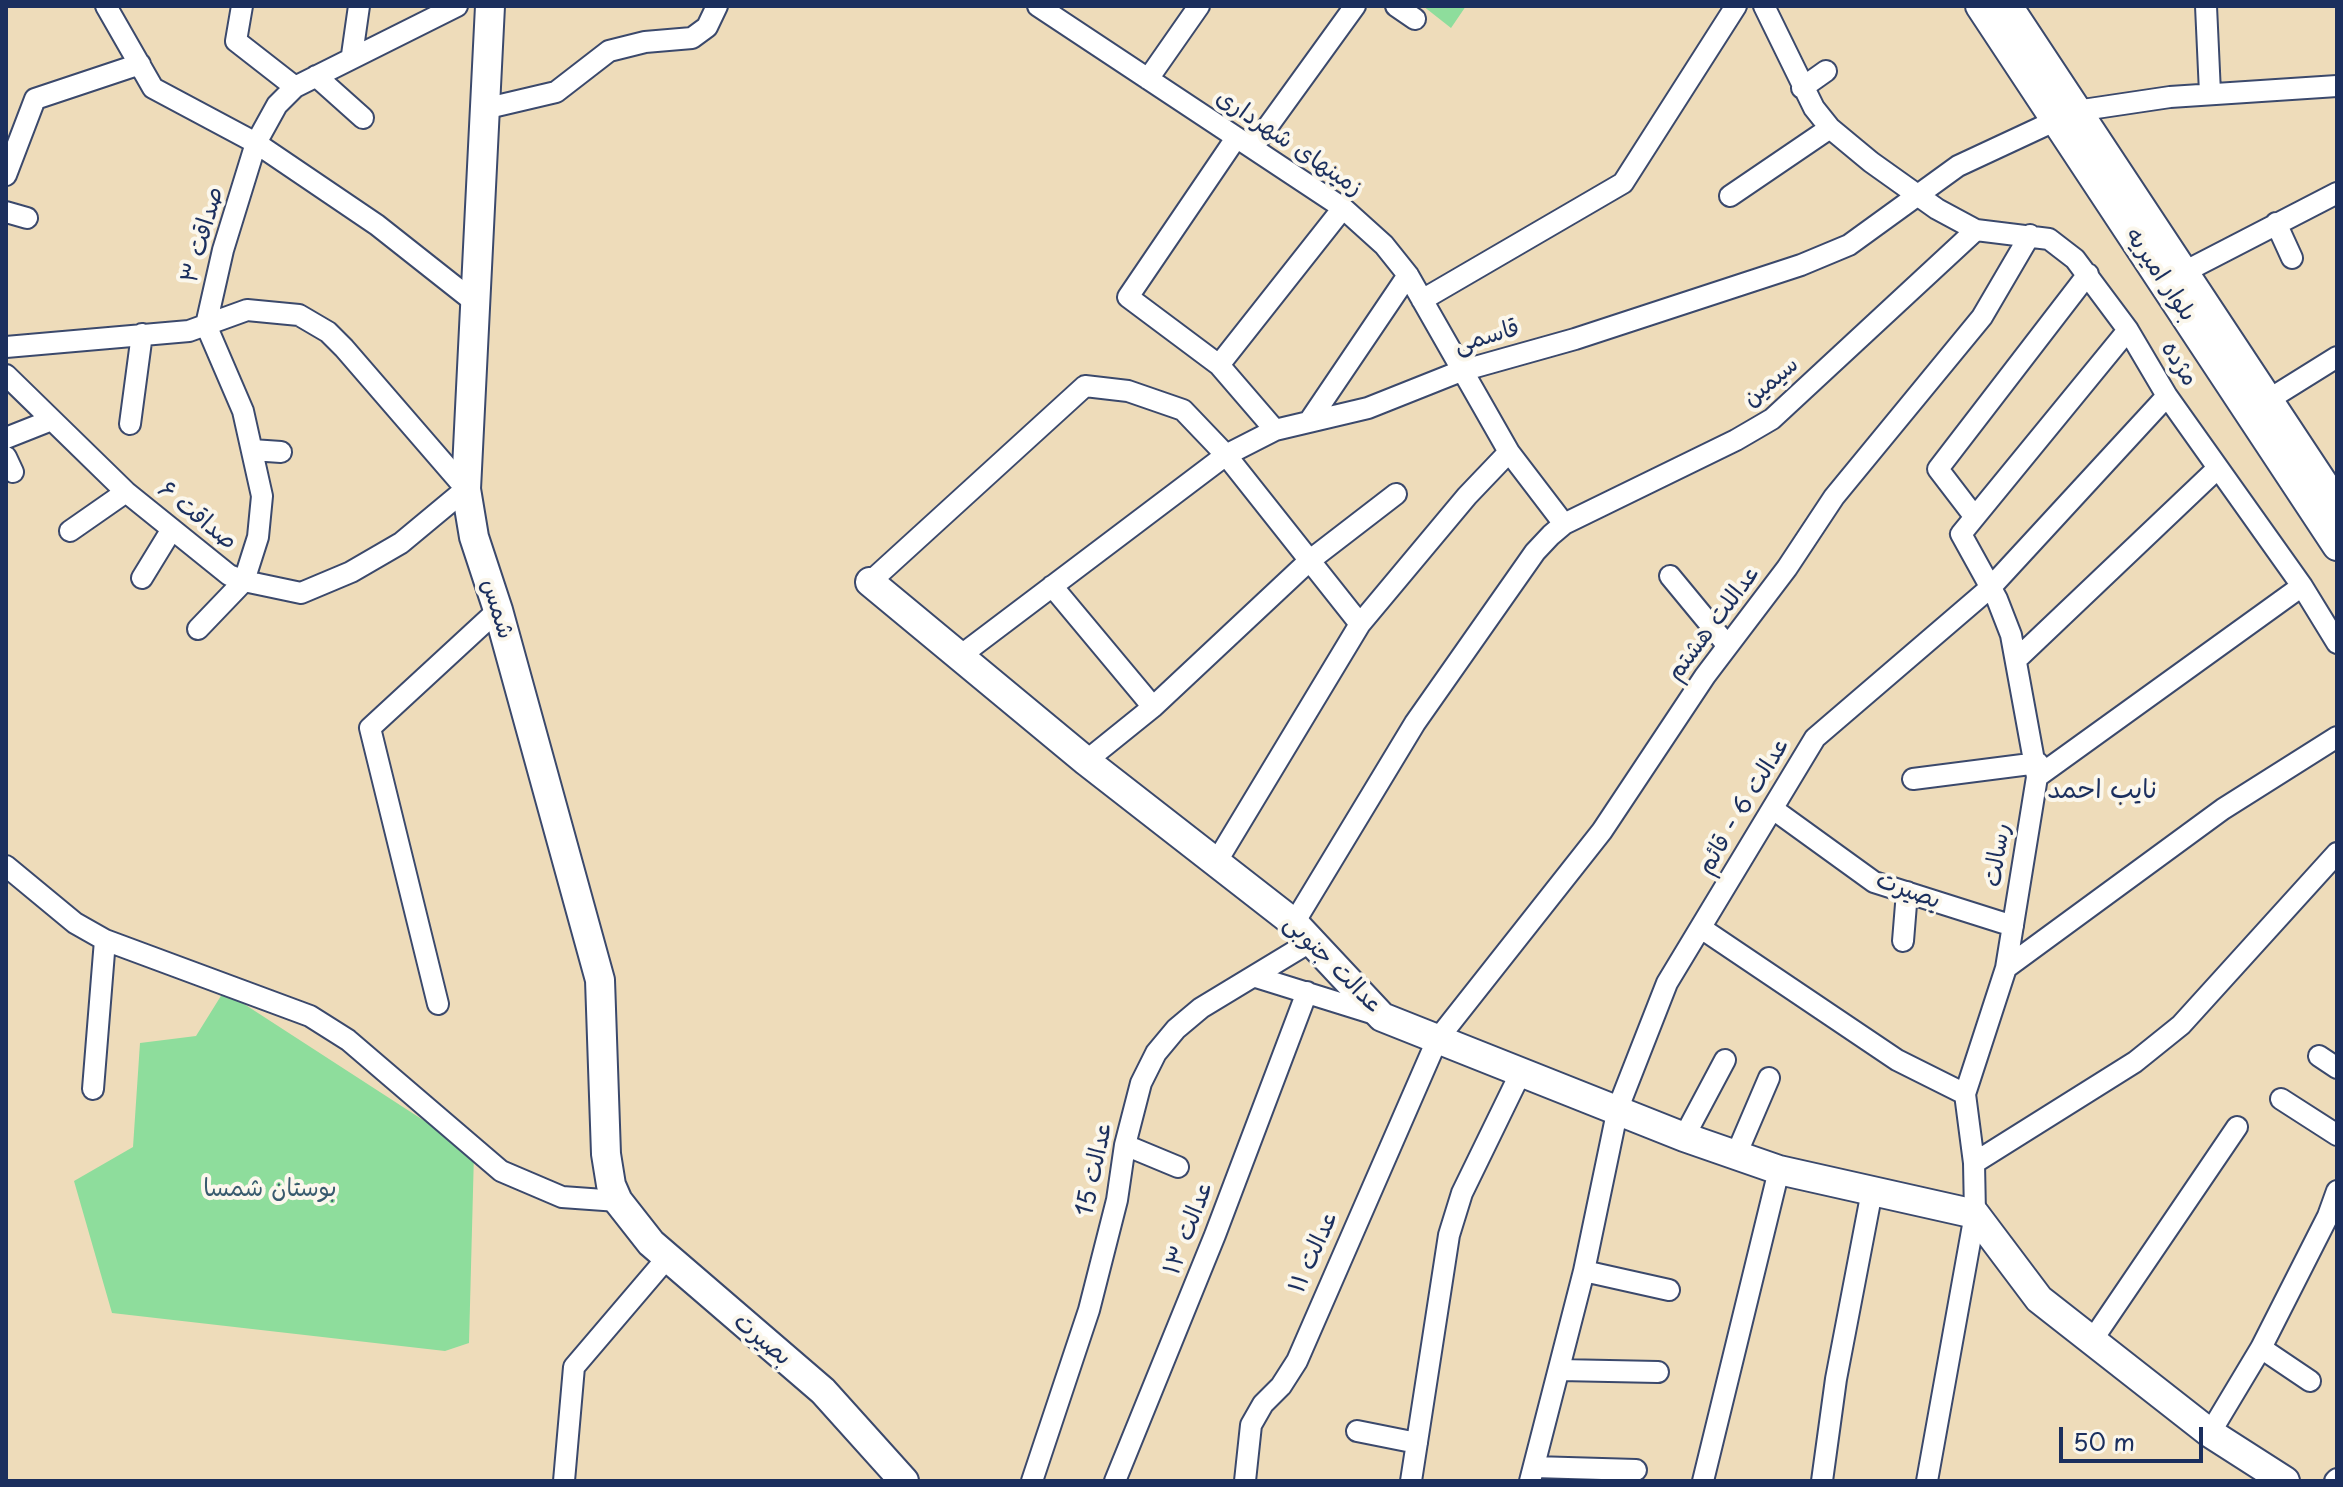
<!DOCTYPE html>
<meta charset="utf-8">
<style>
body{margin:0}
#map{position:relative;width:2343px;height:1487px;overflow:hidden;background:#eedcba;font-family:"Playpen Sans",sans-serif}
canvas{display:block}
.frame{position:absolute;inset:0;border:8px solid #1b2f5e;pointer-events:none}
.scale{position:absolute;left:2059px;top:1427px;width:144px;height:36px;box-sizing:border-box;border:4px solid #1b2f5e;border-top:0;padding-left:10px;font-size:24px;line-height:28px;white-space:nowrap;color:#1b2f5e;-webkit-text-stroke:6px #fbf7ec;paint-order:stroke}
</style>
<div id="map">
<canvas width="2343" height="1487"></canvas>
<div class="frame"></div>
<div class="scale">50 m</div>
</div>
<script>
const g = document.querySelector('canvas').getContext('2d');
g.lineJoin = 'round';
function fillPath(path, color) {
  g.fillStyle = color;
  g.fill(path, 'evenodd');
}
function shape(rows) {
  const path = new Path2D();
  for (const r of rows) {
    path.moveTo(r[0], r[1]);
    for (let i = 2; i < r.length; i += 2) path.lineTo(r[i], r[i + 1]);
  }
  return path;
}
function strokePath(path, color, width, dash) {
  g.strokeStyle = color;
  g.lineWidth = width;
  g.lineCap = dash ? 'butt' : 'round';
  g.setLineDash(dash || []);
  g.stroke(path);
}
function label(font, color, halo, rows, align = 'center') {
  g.font = font + ' "Playpen Sans","Playpen Sans Arabic",sans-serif';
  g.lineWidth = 8;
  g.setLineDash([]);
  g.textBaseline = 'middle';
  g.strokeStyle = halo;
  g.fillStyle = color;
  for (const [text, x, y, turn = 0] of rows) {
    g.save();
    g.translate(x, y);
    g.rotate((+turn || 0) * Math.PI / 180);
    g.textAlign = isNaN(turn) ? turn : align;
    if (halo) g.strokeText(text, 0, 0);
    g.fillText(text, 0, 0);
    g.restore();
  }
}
const green = shape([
 [1423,6,1466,6,1451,28],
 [224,991,474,1153,469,1343,445,1351,112,1313,74,1181,133,1147,140,1043,196,1036]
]);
const street = shape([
 [106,6,153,88,256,143,377,225,477,304],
 [242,6,236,41,295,87],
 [1038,6,1343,208,1384,245,1408,275,1509,452,1564,524],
 [1396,6,1415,19],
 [1764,6,1814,108,1830,128,1871,162,1937,209,1976,230,2049,239,2075,259,2128,330,2167,396,2302,586,2337,643],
 [2206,6,2210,93],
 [352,55,359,6],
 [316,76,363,118],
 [1148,79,1199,6],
 [1802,88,1826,71],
 [488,108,556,92,609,51,645,42,692,38,707,27,717,6],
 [1236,138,1128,297,1219,365,1275,430],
 [1253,147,1355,6],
 [6,175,35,99,140,64],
 [1730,196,1830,128],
 [6,212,27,218],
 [2276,223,2292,258],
 [2186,271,2337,193],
 [1422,300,1623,183,1736,6],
 [6,347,189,331,247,310,299,315,328,332,344,348,466,489,401,543,351,572,301,593,244,581,229,575,126,492,6,375],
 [1219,365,1343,208],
 [2268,400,2337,357],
 [1310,420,1408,275],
 [130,424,142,334],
 [6,438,49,421],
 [252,450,281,452],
 [6,457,13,472],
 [1974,516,1938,469,2088,274],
 [70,531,126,492],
 [1670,576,1727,645],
 [142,578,172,529],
 [870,582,1085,386,1128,391,1183,410,1226,455,1360,624],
 [1052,586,1153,707],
 [198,629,244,581,258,537,262,496,243,411,206,325,223,250,256,143,277,105,295,87,457,6],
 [960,656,1226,455,1275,430,1368,408,1461,371,1575,339,1801,265,1849,245,1958,166,2076,111,2170,97,2337,86],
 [2018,658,2218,468],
 [1086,761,1153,707,1309,561,1396,494],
 [2037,777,2302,586],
 [1913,779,2038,763],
 [1773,809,1874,882,2013,926],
 [1217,861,1360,624,1467,496,1509,452],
 [6,866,75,923,105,940,310,1016,348,1040,501,1171,562,1197,618,1201],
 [1294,923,1415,723,1535,552,1551,535,1564,524,1736,440,1772,419,1976,230],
 [1701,928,1897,1060,1965,1094],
 [1903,941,1907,892],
 [2006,968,2223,809,2337,737],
 [1256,977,1378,1015],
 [438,1004,370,728,498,610],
 [2319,1056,2337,1068],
 [93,1089,105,940],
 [2281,1099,2337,1135],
 [1684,1137,1725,1060],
 [1125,1145,1178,1167],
 [1736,1155,1769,1078],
 [1974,1163,2135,1062,2181,1025,2337,853],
 [1584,1271,1669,1290],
 [2091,1342,2237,1127],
 [2261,1348,2310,1381],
 [1560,1370,1658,1372],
 [1357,1431,1417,1443],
 [2210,1433,2261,1348,2328,1216,2337,1191],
 [1534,1467,1636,1470],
 [564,1481,574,1367,667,1258],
 [1032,1481,1089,1310,1117,1200,1125,1145,1141,1083,1156,1053,1176,1029,1201,1008,1310,942],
 [1115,1481,1215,1235,1307,992],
 [1245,1481,1251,1425,1263,1404,1281,1386,1297,1361,1437,1040,1602,831,1705,676,1787,568,1834,497,1982,317,2030,235],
 [1411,1481,1449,1235,1462,1193,1521,1072],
 [1530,1481,1584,1271,1618,1108,1667,983,1815,738,1991,587,2167,396],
 [1703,1481,1779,1170],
 [1822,1481,1836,1379,1872,1191],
 [1927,1481,1975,1214,1974,1163,1965,1094,2006,968,2037,777,2011,635,1997,599,1961,534,2128,330],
 [2335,1481,2337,1479]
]);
const secondary = shape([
 [490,6,466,489,474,537,498,610,600,980,606,1154,611,1185,618,1201,651,1243,823,1391,904,1481],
 [1980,6,2337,546],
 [2008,6,2337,504],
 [870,582,1086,761,1294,923,1382,1017,1684,1137,1779,1170,1975,1214,2039,1299,2210,1433,2285,1481]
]);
const streetNames = [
 ["زمینهای شهرداری",1289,143,34],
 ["صداقت ۳",203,235,-74],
 ["بلوار امیریه",2160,275,56],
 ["قاسمی",1487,337,-16],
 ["مژده",2179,364,58],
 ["سیمین",1771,382,-40],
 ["صداقت ۶",197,516,39],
 ["شمس",497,609,73],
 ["عداللت هشتم",1714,623,-53],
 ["عدالت 6 - قائم",1744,806,-59],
 ["رسالت",1998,855,-81],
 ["بصیرت",1908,891,20],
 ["عدالت جنوبی",1333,965,45],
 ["عدالت 15",1095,1169,-78],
 ["عدالت ۱۳",1189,1228,-69],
 ["عدالت ۱۱",1314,1252,-66],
 ["بصیرت",762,1340,40]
];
const parkNames = [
 ["بوستان شمسا",270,1189]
];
const neighbourhoodNames = [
 ["نایب احمد",2102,791]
];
fillPath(green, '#8edd9c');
strokePath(street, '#3b496c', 24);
strokePath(secondary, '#3b496c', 32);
strokePath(street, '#fff', 20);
strokePath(secondary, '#fff', 28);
label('24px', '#1b2f5e', '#fbf7ec', streetNames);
label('24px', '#385a6e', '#fbf7ec', parkNames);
label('26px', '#1b2f5e', '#fbf7ec', neighbourhoodNames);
</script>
